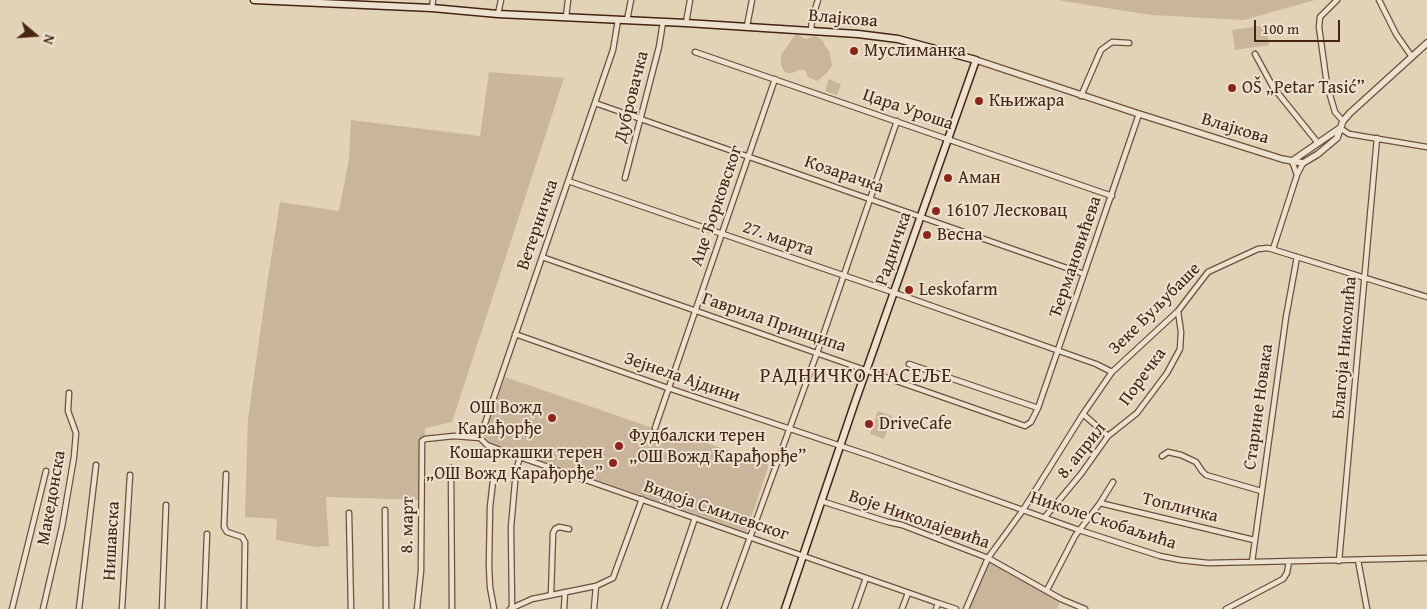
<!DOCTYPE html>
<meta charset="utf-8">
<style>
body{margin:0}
#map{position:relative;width:1427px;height:609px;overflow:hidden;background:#e3d3b6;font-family:"Gentium Book Plus",serif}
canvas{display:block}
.north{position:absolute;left:10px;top:10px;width:50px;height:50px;-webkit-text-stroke:4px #ede2d0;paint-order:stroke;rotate:108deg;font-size:14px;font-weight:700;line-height:20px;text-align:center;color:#452413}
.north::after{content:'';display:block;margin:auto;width:18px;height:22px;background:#452413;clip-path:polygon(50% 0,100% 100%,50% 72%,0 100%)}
.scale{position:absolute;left:1254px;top:20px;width:86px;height:22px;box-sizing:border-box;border:2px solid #452413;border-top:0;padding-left:6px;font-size:15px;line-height:18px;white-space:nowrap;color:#452413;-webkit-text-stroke:4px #ede2d0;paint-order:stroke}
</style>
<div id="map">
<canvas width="1427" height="609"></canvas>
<div class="north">N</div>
<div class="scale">100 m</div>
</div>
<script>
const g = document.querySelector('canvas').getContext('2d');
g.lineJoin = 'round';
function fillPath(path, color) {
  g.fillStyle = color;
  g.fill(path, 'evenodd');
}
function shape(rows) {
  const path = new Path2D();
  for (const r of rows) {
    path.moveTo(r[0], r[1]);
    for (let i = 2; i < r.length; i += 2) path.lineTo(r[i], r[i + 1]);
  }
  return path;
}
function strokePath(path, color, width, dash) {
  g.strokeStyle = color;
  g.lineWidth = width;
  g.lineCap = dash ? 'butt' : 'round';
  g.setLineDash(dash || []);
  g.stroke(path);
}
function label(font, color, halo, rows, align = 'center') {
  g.font = font + ' "Gentium Book Plus",serif';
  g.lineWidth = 4;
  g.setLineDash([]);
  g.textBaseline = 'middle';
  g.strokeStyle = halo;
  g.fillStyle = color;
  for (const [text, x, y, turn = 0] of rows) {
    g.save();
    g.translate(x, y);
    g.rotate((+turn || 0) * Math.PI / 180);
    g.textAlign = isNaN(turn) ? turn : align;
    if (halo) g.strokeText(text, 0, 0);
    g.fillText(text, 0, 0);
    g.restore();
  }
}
const green = shape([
 [1057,0,1315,0,1244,20,1151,15],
 [1267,25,1269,45,1235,50,1232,30],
 [795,35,799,35,805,39,816,36,823,41,825,46,829,51,832,65,828,72,817,81,808,77,805,70,797,70,796,72,789,73,785,72,783,69,781,65,781,55],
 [489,72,564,78,452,422,425,428,423,500,326,497,329,546,317,547,276,540,277,519,245,517,248,419,267,284,280,202,339,211,349,159,351,120,480,136],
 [829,79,841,84,837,95,825,91],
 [505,377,647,426,707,443,769,465,746,532,489,442,485,435],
 [878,411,892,416,884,439,870,434],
 [988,558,1061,599,1057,609,966,609]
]);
const minor = shape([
 [1337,0,1320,17,1319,27,1327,85,1335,112,1343,121],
 [1379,0,1396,34,1412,57],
 [432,8,433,0],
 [498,14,501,0],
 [566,17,568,0],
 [627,20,631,0],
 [686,23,690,0],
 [747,26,752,0],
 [811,31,812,19,818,0],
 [695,52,1112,196],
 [1255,54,1273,87,1318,143],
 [1081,96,1101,50,1112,42,1129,43],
 [595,103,1084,274],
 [1340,128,1349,134,1427,147],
 [1292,161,1297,175,1303,163],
 [625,178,659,47,663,22],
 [568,181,895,293,1096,364,1112,372],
 [1273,249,1297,175],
 [542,257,1025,426,1031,422,1038,408],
 [515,334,668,388,871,456,1079,530,1160,556,1180,560,1208,563,1427,558],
 [909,364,1038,408,1139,114],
 [1083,414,1108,436],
 [655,428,775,79],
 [480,438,613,50,618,20],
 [1162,456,1168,452,1181,455,1196,462,1202,471,1206,475,1261,491],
 [451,468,452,609],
 [226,474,224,527,227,532,242,537,245,542,244,609],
 [493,481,490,507,489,566,490,587,494,609],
 [821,501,888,522,902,525,988,558,1061,599,1085,609],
 [1100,503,1254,540],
 [385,510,386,609],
 [349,513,351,609],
 [1045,517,1081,474,1108,436,1137,413,1167,373,1180,349,1181,332,1178,311],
 [1358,560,1367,609],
 [1339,561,1377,138],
 [1252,562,1286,317,1297,257],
 [1047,590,1075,536,1100,503,1113,482],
 [551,595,553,533,555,529,559,527,569,529],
 [512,608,511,527,516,471,520,457],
 [12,609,46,471],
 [43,609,62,527,74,457,76,433,68,411,69,393],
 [79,609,96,465],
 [122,609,130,475],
 [162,609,166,505],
 [204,609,207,534],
 [417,609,421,571,422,441,425,439,454,436,480,438,487,445,514,455,938,603],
 [510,609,532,599,596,586,613,578,642,499],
 [564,609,565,592],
 [594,609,596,586],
 [664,609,695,518],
 [724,609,817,353,897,121],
 [855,609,866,578],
 [902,609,908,593],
 [936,609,938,603,956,609],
 [966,609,988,558,1023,510,1083,414,1112,372,1178,311,1208,272,1258,249,1268,248,1427,297],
 [1226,609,1283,579,1287,573,1289,561]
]);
const tertiary = shape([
 [976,60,1136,113,1282,159,1303,163,1318,154,1337,138,1343,121,1350,113,1427,43],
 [1292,161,1340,128]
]);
const secondary = shape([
 [254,0,432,8,498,14,686,23,858,34,898,39,976,60,854,405,785,609]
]);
const markers = [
 [854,51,5,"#8f2418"],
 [1232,88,5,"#8f2418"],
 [979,101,5,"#8f2418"],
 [948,178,5,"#8f2418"],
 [936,211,5,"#8f2418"],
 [927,235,5,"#8f2418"],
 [909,290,5,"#8f2418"],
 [552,418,5,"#8f2418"],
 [869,424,5,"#8f2418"],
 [619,446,5,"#8f2418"],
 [613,463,5,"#8f2418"]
];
const streetNames = [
 ["Влајкова",843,19,5],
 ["Дубровачка",632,97,-76],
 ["Цара Уроша",908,110,19],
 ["Влајкова",1235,129,17],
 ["Козарачка",844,175,19],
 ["Аце Ђорковског",717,206,-71],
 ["Ветерничка",538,225,-71],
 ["27. марта",778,239,19],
 ["Радничка",894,249,-71],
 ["Ђермановићева",1076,257,-71],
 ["Зеке Буљубаше",1155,309,-45],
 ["Гаврила Принципа",774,323,19],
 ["Благоја Николића",1345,348,-85],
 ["Поречка",1143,377,-54],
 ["Зејнела Ајдини",682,378,19],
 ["Старине Новака",1259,407,-82],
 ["8. април",1082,451,-51],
 ["Македонска",52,498,-80],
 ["Топличка",1180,508,14],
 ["Видоја Смилевског",716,511,19],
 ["Воје Николајевића",919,520,19],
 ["Николе Скобаљића",1103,521,18],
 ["8. март",408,525,-89],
 ["Нишавска",112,541,-87]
];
const poiNames = [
 ["Муслиманка",864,51],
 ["OŠ „Petar Tasić”",1242,88],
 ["Књижара",989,101],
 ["Аман",958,178],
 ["16107 Лесковац",946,211],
 ["Весна",937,235],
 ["Leskofarm",919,290],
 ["ОШ Вожд",542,408,"right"],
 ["Карађорђе",542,429,"right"],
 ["DriveCafe",879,424],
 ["Фудбалски терен",629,436],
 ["„ОШ Вожд Карађорђе”",629,457],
 ["Кошаркашки терен",603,453,"right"],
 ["„ОШ Вожд Карађорђе”",603,474,"right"]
];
const quarterNames = [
 ["РАДНИЧКО НАСЕЉЕ",856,377]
];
fillPath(green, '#c8b59a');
strokePath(minor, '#6c503c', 7);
strokePath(tertiary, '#6c503c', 8);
strokePath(secondary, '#452413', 9);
strokePath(minor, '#ede2d0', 4.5);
strokePath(tertiary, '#ede2d0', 5.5);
strokePath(secondary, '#ede2d0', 6);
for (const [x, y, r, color] of markers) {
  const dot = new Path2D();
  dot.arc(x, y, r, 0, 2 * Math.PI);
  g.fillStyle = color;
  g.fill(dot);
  strokePath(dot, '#ede2d0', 2);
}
label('18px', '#452413', '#ede2d0', streetNames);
label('18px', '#452413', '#ede2d0', poiNames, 'left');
g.letterSpacing = '1px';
label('20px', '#452413', '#ede2d0', quarterNames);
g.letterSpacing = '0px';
</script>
